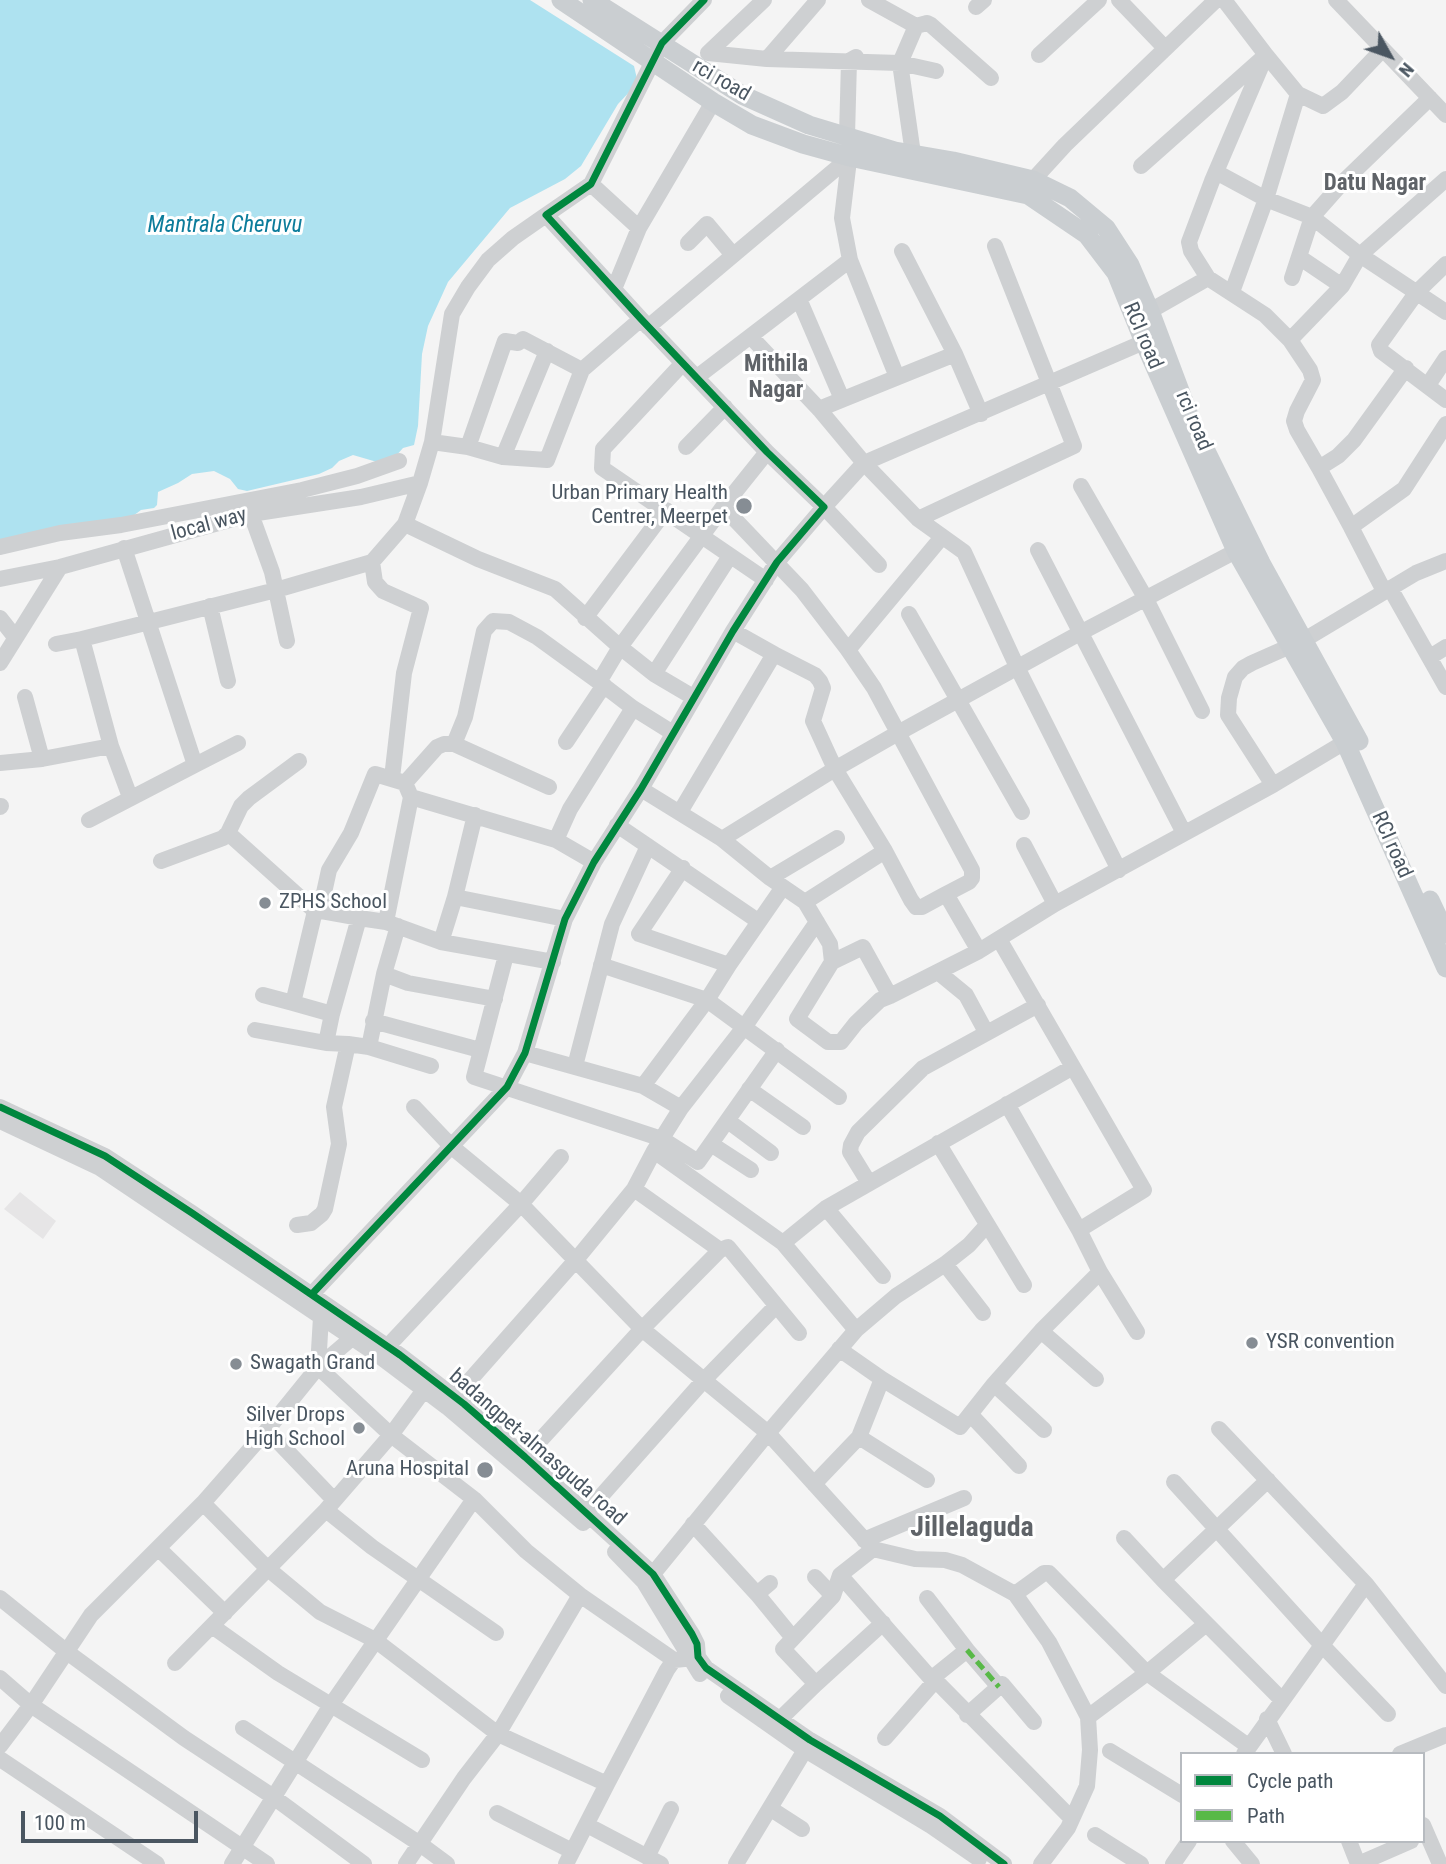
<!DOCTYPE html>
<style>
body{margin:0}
#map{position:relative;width:1446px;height:1864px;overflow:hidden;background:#f4f4f4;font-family:"Roboto Condensed",sans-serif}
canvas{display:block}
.legend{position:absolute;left:1180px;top:1752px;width:245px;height:91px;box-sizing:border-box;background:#fff;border:2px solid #b7bbc0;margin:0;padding:9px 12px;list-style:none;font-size:21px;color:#4a5661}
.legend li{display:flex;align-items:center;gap:14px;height:35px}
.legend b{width:35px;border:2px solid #b7bbc0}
.north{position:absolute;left:1355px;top:21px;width:70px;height:70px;-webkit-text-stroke:5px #fff;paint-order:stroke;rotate:130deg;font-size:19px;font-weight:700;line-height:28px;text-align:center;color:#4a5661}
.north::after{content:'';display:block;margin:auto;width:24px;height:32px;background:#4a5661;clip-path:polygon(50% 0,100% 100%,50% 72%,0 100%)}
.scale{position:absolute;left:21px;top:1811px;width:177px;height:32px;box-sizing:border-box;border:4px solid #4a5661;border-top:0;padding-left:9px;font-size:21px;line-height:24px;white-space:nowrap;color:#4a5661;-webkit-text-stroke:5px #fff;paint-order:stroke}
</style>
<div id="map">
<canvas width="1446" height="1864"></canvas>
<ul class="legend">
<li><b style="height:9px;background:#00873e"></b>Cycle path</li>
<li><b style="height:9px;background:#58b947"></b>Path</li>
</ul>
<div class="north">N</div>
<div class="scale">100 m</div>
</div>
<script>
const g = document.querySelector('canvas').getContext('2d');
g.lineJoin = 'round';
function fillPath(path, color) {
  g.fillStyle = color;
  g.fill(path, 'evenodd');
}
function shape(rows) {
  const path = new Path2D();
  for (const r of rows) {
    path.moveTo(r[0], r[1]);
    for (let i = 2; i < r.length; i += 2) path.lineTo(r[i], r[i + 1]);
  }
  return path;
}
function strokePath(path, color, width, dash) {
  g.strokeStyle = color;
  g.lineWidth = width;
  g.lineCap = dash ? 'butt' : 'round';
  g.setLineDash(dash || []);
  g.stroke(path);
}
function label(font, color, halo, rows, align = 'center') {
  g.font = font + ' "Roboto Condensed",sans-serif';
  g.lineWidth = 6;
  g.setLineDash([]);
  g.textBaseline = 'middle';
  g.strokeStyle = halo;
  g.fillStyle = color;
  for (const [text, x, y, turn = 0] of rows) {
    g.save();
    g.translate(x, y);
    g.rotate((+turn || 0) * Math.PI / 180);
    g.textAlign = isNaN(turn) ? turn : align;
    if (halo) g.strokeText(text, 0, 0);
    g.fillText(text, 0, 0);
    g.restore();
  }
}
const education = shape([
 [20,1192,56,1221,43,1239,4,1209]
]);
const water = shape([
 [0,0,530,0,634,66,637,79,635,86,618,104,581,166,565,179,510,208,448,282,428,326,422,354,418,426,414,445,403,448,394,458,377,462,353,455,339,461,332,468,319,474,247,491,238,489,230,479,214,471,192,474,178,483,158,492,157,505,154,508,141,510,129,519,71,524,58,531,0,543]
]);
const minor = shape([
 [869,0,916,26,900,63,913,154],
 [1119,0,1165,48],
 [1224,0,1266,55,1212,181,1189,242,1191,251,1208,278,1265,315,1290,340,1310,370,1313,380,1297,411,1294,421,1297,430,1319,468],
 [1336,0,1446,115],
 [976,7,984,0],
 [916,26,927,23,931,25,991,78],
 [708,53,767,59,900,63,936,71],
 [708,53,764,0],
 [1039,55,1099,0],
 [767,59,818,0],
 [1430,98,1343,182,1312,217,1360,255,1446,312],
 [847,136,849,61,856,57],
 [849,160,842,218,850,260,897,377],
 [1141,166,1266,55,1298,94,1323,106,1342,92,1382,50],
 [1216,172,1266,199,1312,217,1292,278],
 [591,184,639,228],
 [1030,189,1033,180,1065,145,1216,0],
 [688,243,707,224,733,255],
 [902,251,955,354,981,414],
 [1299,257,1342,286],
 [1446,264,1417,292,1379,345,1381,351,1446,400],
 [614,289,639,228,713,102],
 [1232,292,1266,199,1298,94],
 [799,299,842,399],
 [1150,311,1208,278],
 [648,327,850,157],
 [751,337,819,409,864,463,918,519,964,552,1018,669,1119,870],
 [1290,340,1342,286,1360,255,1446,179],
 [683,363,603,449,602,468,766,580],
 [697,377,850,260],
 [1428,385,1446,358],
 [819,409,955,354],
 [432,442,468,447,503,457,547,460,582,370,641,319],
 [468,447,505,341,518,343,523,339,582,370],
 [686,447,725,407],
 [767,452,723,507,802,590,848,650,874,688,972,870,972,878,969,882,946,894],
 [503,457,547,351],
 [1081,486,1146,599,1202,711],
 [251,514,272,572,287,641],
 [918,519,1074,446,995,246],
 [405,524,478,559,555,589,620,647,654,674,693,697],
 [1351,527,1319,468,1338,456,1354,440,1406,368],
 [0,547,60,533,121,525,302,490,357,476,399,461],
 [1038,550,1184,833],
 [372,562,375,582,383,591,421,608,404,673,392,778],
 [879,565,824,507,864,463,1144,342],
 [0,579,60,567,251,514,361,497,420,483],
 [1390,588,1446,687],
 [1384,591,1351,527,1404,489,1446,424],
 [210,606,228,681],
 [909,614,1022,812],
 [0,618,15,637],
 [585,618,666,510],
 [56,644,82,639],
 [848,650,942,537],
 [774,654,815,675,820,681,823,688,813,721,835,769,885,851,911,900,916,907,922,907,946,894,979,951],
 [1430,657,1446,647],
 [0,663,60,567],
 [654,674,730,556],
 [25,697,42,759],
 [673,733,633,708,599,682,620,647,723,507],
 [566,742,604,685],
 [0,763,42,759,111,746],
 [195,765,238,743],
 [405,783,437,747,444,744,454,744],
 [1273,785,1228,715,1229,698,1235,677,1243,668,1252,663,1304,640,1416,573,1446,561],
 [549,787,454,744,465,717,484,631,493,621,509,622,537,637,599,682],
 [641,789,722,839,770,878,805,902,830,944,832,962],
 [130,797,111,746,82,639,276,590,372,562,405,524,420,483,432,442,452,314,468,287,488,260,513,238,546,215],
 [0,807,1,806],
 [680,812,774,654,733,631],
 [89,820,195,765,124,548],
 [617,825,758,921],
 [228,833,315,911],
 [722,839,835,769,898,733,1080,633,1236,551],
 [556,840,570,809,633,708],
 [1024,845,1055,904],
 [161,861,223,838,228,833,241,806,249,798,299,761],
 [683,868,639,934,729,965,783,887],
 [770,878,837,838],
 [455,897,565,919],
 [805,902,885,851],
 [320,911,359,918,332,1014],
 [359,918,386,922,441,942,553,962],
 [386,922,411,797],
 [999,939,1144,1190,1079,1230],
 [441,942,455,897,475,815],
 [506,955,474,1077,662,1139,698,1162,777,1050],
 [601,965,707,1000,839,1097],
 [938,972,966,995,986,1032],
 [384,974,408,983,495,999],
 [263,995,293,1003],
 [890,996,863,947,832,962,797,1019,828,1042,841,1042,856,1023,880,1000,890,996,979,951,1055,904,1273,785,1345,742],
 [373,1021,480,1050],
 [255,1030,326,1043],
 [348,1044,369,1047,384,974,398,926],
 [369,1047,431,1066],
 [525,1053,643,1086,681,1108],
 [575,1066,612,924,648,846],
 [643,1086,707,1000,729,965],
 [749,1089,803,1127],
 [1007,1104,1079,1230,1100,1272,1137,1332],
 [0,1107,105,1156,192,1213,400,1355,464,1404,525,1457,653,1574,692,1634,697,1644,698,1657,706,1668,810,1740,940,1816,1004,1864],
 [414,1107,452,1147,521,1204,642,1329,768,1433,873,1549,915,1559,945,1560,962,1565,1015,1594,1049,1642,1088,1717,1090,1750,1087,1786,1068,1828,1041,1864],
 [0,1121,100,1168,378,1355,447,1407,583,1523],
 [728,1121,771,1153],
 [938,1143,1024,1285],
 [711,1144,751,1170],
 [654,1151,783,1243,856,1330],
 [869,1183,850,1152,851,1145,858,1132,923,1068,1038,1005],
 [634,1189,720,1250,728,1247,799,1333],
 [826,1208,883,1276],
 [297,1225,311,1223,322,1214,325,1209,339,1144,334,1107,348,1044,326,1043,332,1014,293,1003,315,911,320,911,329,870,351,833,375,774,405,783,411,797,556,840,594,862],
 [783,1243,826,1208,1073,1067],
 [945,1264,983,1313],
 [312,1294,507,1087,525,1053,565,919,594,862,641,789,733,631,777,562,824,507,767,452,641,319,546,215,591,184,662,43,704,0],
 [1041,1331,1096,1379],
 [388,1346,521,1204,561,1157],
 [839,1349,882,1379,960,1427,994,1384],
 [318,1367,391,1435,474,1499,526,1551,580,1595,674,1660,695,1658],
 [318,1367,321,1317,325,1311],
 [455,1397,575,1261,634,1189,654,1151,681,1108,745,1026,817,922],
 [970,1414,1019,1466],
 [1219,1429,1366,1584,1244,1754],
 [267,1430,334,1500],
 [1044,1430,994,1384,1041,1331,1100,1272],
 [859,1437,927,1480],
 [525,1457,642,1329,720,1250],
 [1268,1480,1163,1580,1281,1699],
 [1174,1482,1321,1644,1388,1714],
 [814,1484,859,1437,882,1379],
 [203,1503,267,1568,320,1612,375,1640,498,1734,607,1784,566,1864],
 [326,1510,372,1547,496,1633],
 [587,1512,704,1380,776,1306],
 [693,1524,757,1594,770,1583],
 [1124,1538,1163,1580],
 [864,1540,964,1498],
 [158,1548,225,1613],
 [873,1549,840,1575,934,1682,941,1686,1072,1819],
 [615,1552,644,1582,700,1674],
 [653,1574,768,1433,856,1330,896,1296,945,1264,969,1245,987,1225],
 [815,1577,833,1596],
 [1366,1584,1446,1686],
 [757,1594,793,1638],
 [1015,1594,1044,1573,1049,1573,1147,1673,1248,1746],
 [0,1598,67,1652,184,1738,272,1796,364,1864],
 [927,1598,967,1650,931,1679],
 [212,1626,278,1673,422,1760],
 [967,1650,999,1687],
 [175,1663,326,1510,391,1435,424,1390],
 [0,1678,31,1705,267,1864],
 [816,1684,883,1623],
 [728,1696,805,1750,931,1826,979,1859],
 [967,1715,1002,1684,1034,1722],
 [1088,1717,1147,1673,1206,1624],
 [1267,1719,1284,1754],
 [779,1720,816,1684,783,1649,833,1596,840,1575],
 [243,1728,420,1844,447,1864],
 [885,1738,934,1682],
 [0,1746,31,1705,91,1615,203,1503,267,1430,318,1367,352,1338,358,1330],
 [1110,1751,1182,1795],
 [1400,1754,1446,1735],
 [0,1759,157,1864],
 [607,1784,667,1670,674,1660],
 [771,1809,802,1829],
 [497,1813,572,1851],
 [587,1825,661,1864],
 [1423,1825,1440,1864],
 [1095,1835,1141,1864],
 [1233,1841,1252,1864],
 [1349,1841,1358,1864,1411,1841],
 [647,1857,671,1809],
 [232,1864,331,1705,474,1499],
 [406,1864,464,1778,498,1734,580,1595],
 [736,1864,805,1750],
 [1173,1864,1189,1841]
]);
const major = shape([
 [561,0,713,102,752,125,803,144,850,157,1028,195,1087,235,1116,273,1144,342,1236,551,1345,742,1446,968],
 [592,0,742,95,809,125,895,151,953,161,1033,180,1070,198,1106,228,1130,265,1150,311,1188,412],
 [1205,449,1261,563,1359,741],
 [1430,900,1446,934]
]);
const quiet = shape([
 [967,1650,999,1687]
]);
const cycleway = shape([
 [0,1107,105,1156,192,1213,400,1355,464,1404,525,1457,653,1574,692,1634,697,1644,698,1657,706,1668,810,1740,940,1816,1004,1864],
 [312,1294,507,1087,525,1053,565,919,594,862,641,789,733,631,777,562,824,507,767,452,641,319,546,215,591,184,662,43,704,0]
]);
const markers = [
 [744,506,9,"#868d94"],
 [265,903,7,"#868d94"],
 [1252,1343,7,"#868d94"],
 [236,1364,7,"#868d94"],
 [359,1428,7,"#868d94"],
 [485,1470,9,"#868d94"]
];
const streetNames = [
 ["rci road",721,81,30],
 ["RCI road",1142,336,67],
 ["rci road",1193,421,67],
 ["local way",209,525,-15],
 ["RCI road",1391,845,66],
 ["badangpet-almasguda road",537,1448,41]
];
const poiNames = [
 ["Urban Primary Health",728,494],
 ["Centrer, Meerpet",728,518],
 ["ZPHS School",279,903,"left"],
 ["YSR convention",1266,1343,"left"],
 ["Swagath Grand",250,1364,"left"],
 ["Silver Drops",345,1416],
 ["High School",345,1440],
 ["Aruna Hospital",469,1470]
];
const neighbourhoodNames = [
 ["Datu Nagar",1375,184],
 ["Mithila",776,365],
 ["Nagar",776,391]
];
const waterNames = [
 ["Mantrala Cheruvu",225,226]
];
const districtNames = [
 ["Jillelaguda",972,1529]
];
fillPath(education, '#e6e5e6');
fillPath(water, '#aee2f0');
strokePath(minor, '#ced0d2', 16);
strokePath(major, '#caced1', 19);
strokePath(quiet, '#58b947', 5, [10, 5]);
strokePath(cycleway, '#00873e', 7);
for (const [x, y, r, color] of markers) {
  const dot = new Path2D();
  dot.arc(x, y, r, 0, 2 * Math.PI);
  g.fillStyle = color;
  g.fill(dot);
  strokePath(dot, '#fff', 2.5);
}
label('21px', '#4a5661', '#fff', streetNames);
label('21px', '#4a5661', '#fff', poiNames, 'right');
label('bold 23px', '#5f6368', '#fff', neighbourhoodNames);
label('italic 23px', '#0c7c9b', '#fff', waterNames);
label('bold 28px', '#5f6368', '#fff', districtNames);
</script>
